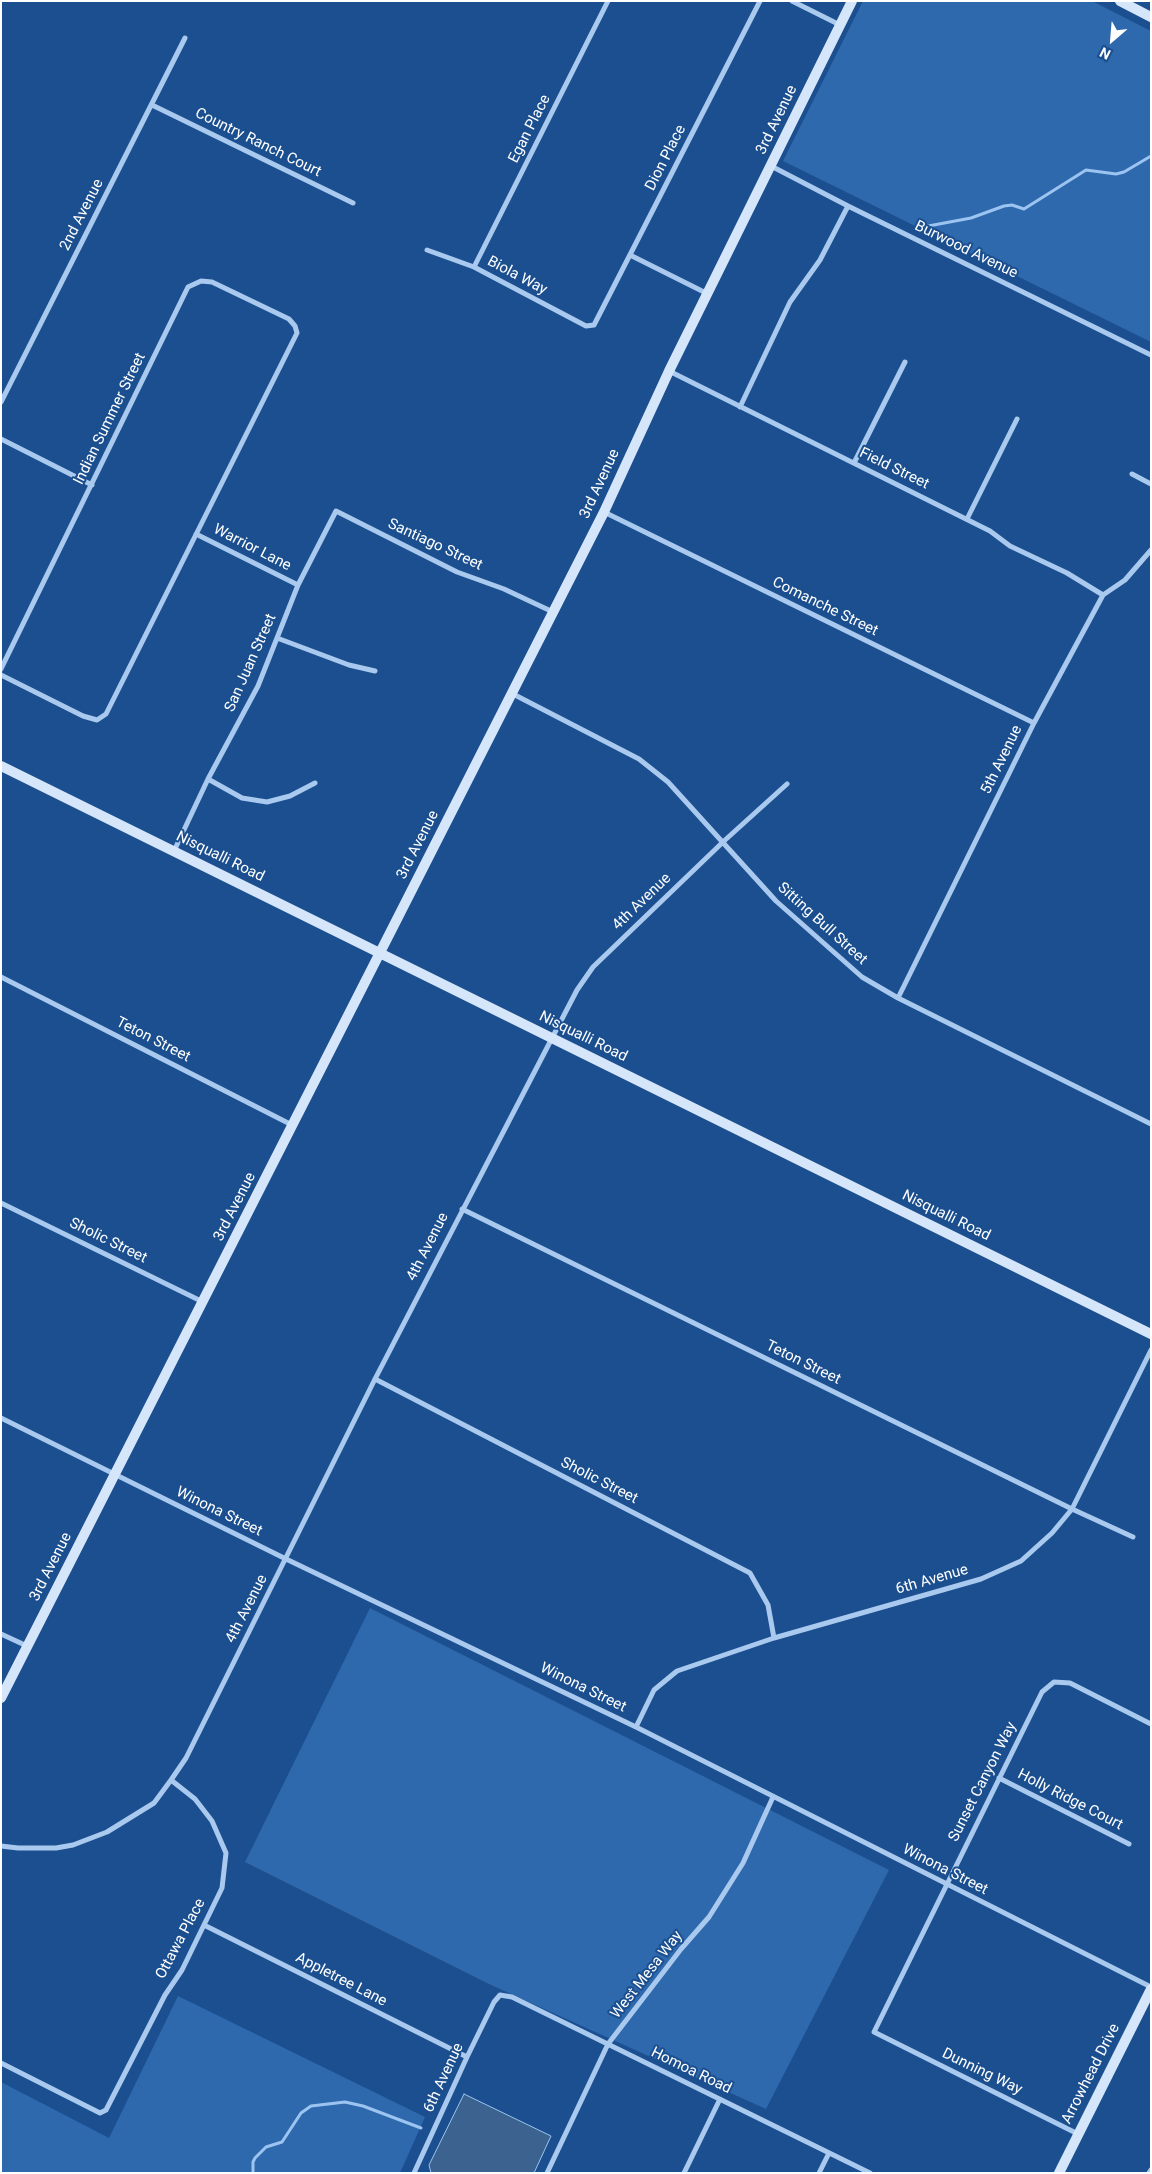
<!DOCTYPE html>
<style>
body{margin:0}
#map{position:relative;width:1152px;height:2174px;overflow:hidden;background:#1b4f8f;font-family:Roboto,sans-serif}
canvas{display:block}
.frame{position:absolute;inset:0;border:2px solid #fff;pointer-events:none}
.north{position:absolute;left:1087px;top:15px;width:50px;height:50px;-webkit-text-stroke:4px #1b4f8f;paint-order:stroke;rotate:207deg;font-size:14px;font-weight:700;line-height:20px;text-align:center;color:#fff}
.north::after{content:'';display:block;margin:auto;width:18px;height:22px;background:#fff;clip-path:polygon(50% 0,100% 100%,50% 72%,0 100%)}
</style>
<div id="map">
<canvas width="1152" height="2174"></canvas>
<div class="frame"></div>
<div class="north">N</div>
</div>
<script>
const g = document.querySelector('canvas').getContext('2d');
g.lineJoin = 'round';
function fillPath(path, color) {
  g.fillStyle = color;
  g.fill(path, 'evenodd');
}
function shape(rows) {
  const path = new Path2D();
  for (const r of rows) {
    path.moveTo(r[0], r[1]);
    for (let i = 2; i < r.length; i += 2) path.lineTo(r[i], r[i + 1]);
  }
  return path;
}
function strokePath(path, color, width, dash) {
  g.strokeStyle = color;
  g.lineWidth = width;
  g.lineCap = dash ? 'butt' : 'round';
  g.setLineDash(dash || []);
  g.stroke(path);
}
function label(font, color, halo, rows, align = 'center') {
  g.font = font + ' Roboto,sans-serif';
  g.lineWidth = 4;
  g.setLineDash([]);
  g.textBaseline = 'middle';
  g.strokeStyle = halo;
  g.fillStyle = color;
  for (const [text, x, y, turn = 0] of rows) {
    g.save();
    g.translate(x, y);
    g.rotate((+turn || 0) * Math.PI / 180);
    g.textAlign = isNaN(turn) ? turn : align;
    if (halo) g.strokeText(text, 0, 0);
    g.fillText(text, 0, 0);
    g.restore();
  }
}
const green = shape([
 [863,1,1092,1,1151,31,1151,342,783,161],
 [370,1608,889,1870,766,2109,491,1985,245,1862],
 [178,1996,425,2117,400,2173,1,2173,1,2082,109,2138]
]);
const water = shape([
 [464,2094,551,2136,534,2173,431,2173,429,2165,464,2094]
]);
const stream = shape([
 [923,227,971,218,1004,206,1012,205,1024,209,1086,170,1116,174,1124,172,1151,156],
 [253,2173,253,2162,255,2158,266,2147,282,2142,301,2113,311,2106,345,2102,363,2106,421,2128]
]);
const street = shape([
 [792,1,840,25],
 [152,105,353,203],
 [771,166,848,206,1151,355],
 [427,250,474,267,586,326,594,325,760,1],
 [630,255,708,294],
 [474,267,608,1],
 [669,371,990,531,1010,546,1067,573,1103,595],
 [1,402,185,38],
 [740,407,790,302,820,260,848,206],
 [1,439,92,485],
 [854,463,905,362],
 [1132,474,1151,484],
 [604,512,1034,723],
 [967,519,1017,419],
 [196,534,298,585],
 [277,638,349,665,375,671],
 [1,669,188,287,201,281,212,282,289,319,295,326,297,333,106,714,97,720,83,716,1,675],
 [513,694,639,759,668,782,776,901,862,977,898,998,1151,1124],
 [208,779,242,798,267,802,290,796,315,783],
 [174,851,208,779,258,686,298,585,336,511,457,572,504,589,553,612],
 [1,977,292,1125],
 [898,998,1034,723,1103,595,1125,580,1151,550],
 [1,1203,203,1302],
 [462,1209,1072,1509,1133,1537],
 [375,1379,750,1573,768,1605,774,1638],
 [1,1418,286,1559,636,1727,1151,1987],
 [1,1634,27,1646],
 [636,1727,654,1690,677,1671,774,1638,981,1579,1021,1561,1052,1533,1072,1509,1151,1350],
 [999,1778,1129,1844],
 [1,1846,18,1848,56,1848,73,1845,107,1832,154,1803,171,1780,186,1758,375,1379,577,990,593,967,724,841,787,784],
 [204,1925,467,2057],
 [1,2063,100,2113,106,2110,165,1995,182,1970,222,1888,226,1853,212,1821,195,1799,171,1780],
 [1078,2134,874,2032,1042,1692,1054,1682,1070,1683,1151,1724],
 [414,2173,467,2057,494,2002,500,1995,512,1997,870,2173],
 [547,2173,608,2044,681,1949,709,1917,743,1863,773,1797],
 [684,2173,720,2099],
 [819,2173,829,2153],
 [1149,2173,1151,2170]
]);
const secondary = shape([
 [1120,1,1151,17],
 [1,766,1151,1334],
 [1,1698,604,512,669,371,852,1],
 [1059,2173,1151,1989]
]);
const streetNames = [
 ["3rd Avenue",777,120,-64],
 ["Egan Place",530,129,-63],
 ["Country Ranch Court",258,143,26],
 ["Dion Place",666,158,-63],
 ["2nd Avenue",82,215,-63],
 ["Burwood Avenue",966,250,26],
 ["Biola Way",517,276,28],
 ["Indian Summer Street",110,419,-64],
 ["Field Street",894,469,26],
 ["3rd Avenue",600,484,-65],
 ["Santiago Street",435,545,25],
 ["Warrior Lane",252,548,27],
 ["Comanche Street",825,607,26],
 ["San Juan Street",251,663,-66],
 ["5th Avenue",1002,760,-64],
 ["3rd Avenue",418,845,-63],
 ["Nisqualli Road",220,857,26],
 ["4th Avenue",642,902,-44],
 ["Sitting Bull Street",822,924,42],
 ["Nisqualli Road",583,1037,26],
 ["Teton Street",153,1040,27],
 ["3rd Avenue",235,1207,-63],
 ["Nisqualli Road",946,1216,26],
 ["Sholic Street",108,1241,26],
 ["4th Avenue",428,1247,-63],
 ["Teton Street",803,1363,26],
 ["Sholic Street",599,1481,27],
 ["Winona Street",219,1512,26],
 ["3rd Avenue",51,1567,-63],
 ["6th Avenue",932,1580,-16],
 ["4th Avenue",247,1609,-63],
 ["Winona Street",583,1688,26],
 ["Sunset Canyon Way",983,1782,-63],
 ["Holly Ridge Court",1070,1800,27],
 ["Winona Street",945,1870,27],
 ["Ottawa Place",181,1939,-62],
 ["West Mesa Way",647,1975,-52],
 ["Appletree Lane",341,1980,27],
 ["Homoa Road",691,2071,26],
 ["Dunning Way",982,2072,26],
 ["Arrowhead Drive",1091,2074,-63],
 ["6th Avenue",444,2078,-65]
];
fillPath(green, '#2e69ad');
fillPath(water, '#3c6290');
strokePath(water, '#9cc4f0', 1);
strokePath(stream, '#9cc4f0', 3);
strokePath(street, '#a9c9ee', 5);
strokePath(secondary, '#d6e6fa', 10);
label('15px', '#fff', '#1b4f8f', streetNames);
</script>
